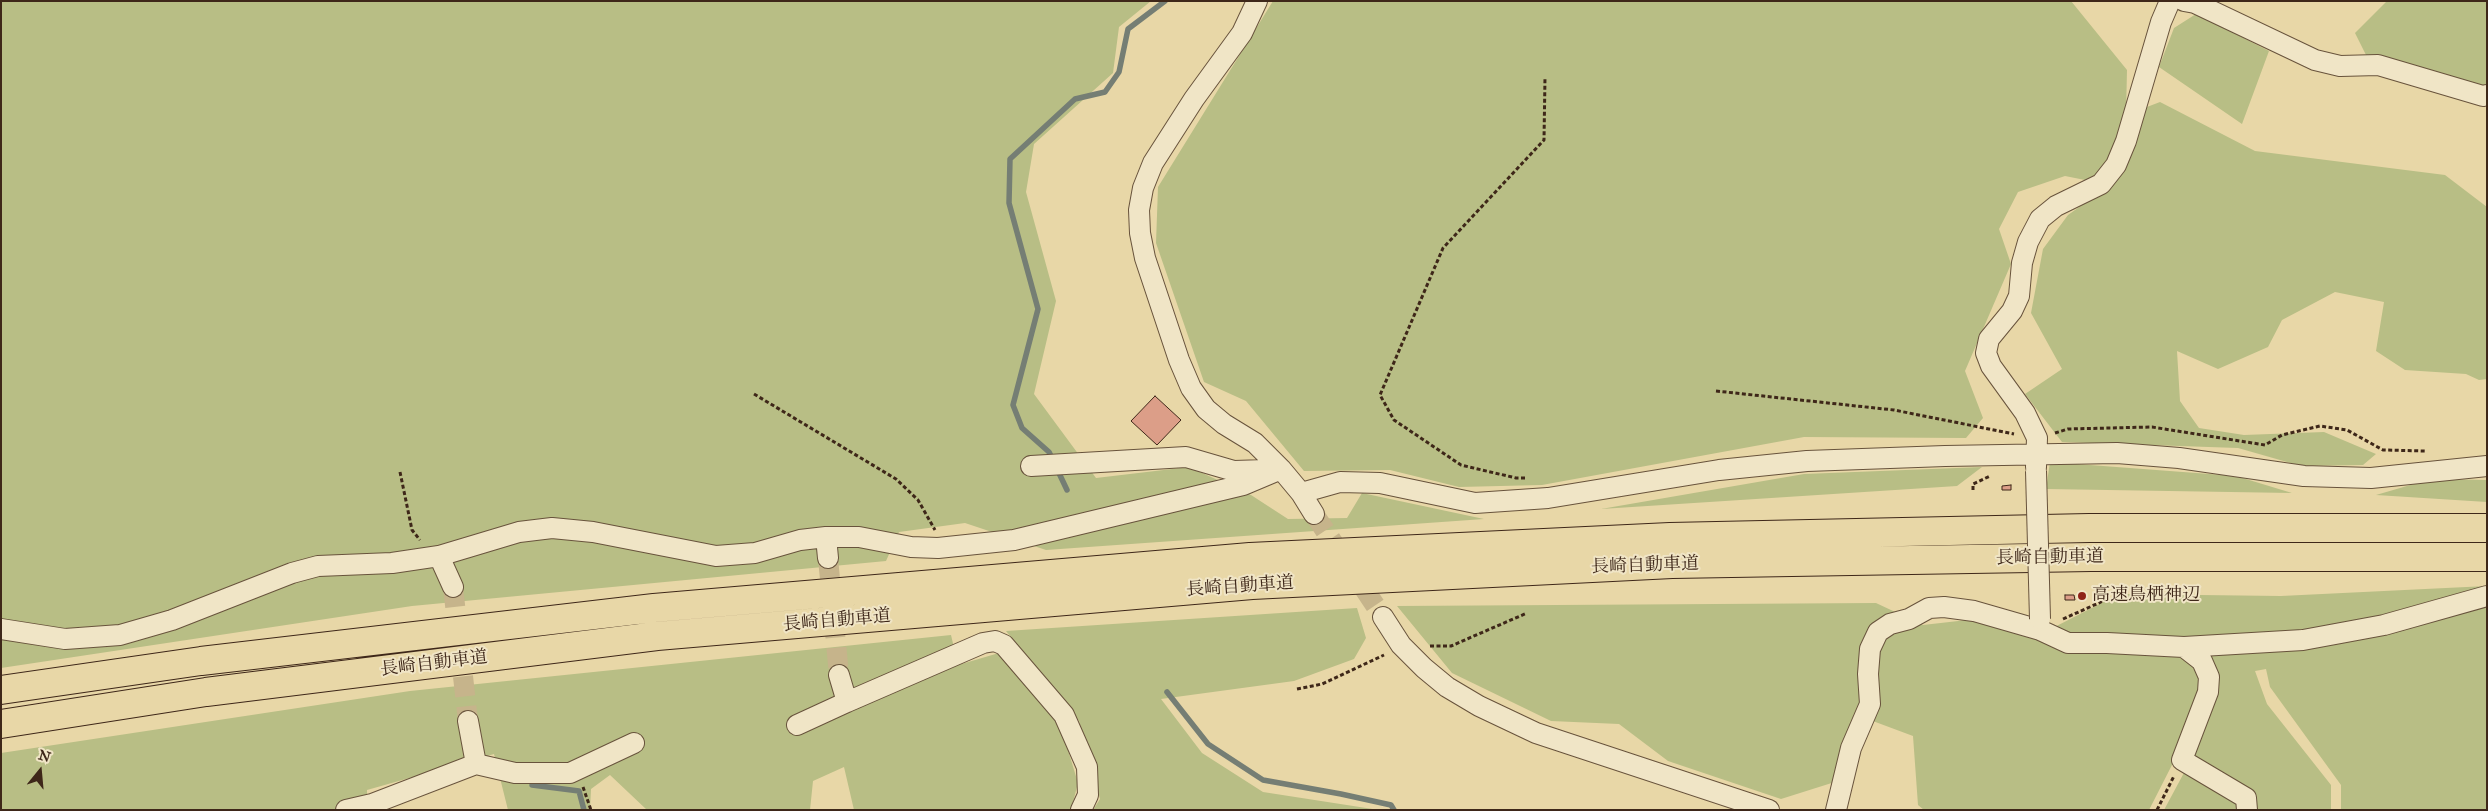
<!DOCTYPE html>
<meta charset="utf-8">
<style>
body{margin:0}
#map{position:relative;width:2488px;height:811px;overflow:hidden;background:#e8d7a7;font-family:"IM FELL Great Primer",serif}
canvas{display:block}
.frame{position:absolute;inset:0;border:2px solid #3e2719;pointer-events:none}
.north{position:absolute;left:15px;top:746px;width:50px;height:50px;-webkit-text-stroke:4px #f0e5c6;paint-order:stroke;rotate:17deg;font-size:14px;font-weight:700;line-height:20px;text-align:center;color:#3e2719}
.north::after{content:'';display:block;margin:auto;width:18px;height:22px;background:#3e2719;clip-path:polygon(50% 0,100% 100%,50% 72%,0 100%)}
</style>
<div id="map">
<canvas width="2488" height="811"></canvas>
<div class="frame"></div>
<div class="north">N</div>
</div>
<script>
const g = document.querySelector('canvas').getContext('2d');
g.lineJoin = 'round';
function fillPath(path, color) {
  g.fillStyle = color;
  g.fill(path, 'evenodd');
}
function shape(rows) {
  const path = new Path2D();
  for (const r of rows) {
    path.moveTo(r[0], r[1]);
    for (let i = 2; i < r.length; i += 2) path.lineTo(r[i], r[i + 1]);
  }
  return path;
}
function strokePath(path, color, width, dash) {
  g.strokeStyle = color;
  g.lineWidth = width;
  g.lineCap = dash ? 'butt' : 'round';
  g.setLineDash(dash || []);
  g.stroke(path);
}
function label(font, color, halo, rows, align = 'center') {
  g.font = font + ' "IM FELL Great Primer","Noto Serif JP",serif';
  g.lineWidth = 4;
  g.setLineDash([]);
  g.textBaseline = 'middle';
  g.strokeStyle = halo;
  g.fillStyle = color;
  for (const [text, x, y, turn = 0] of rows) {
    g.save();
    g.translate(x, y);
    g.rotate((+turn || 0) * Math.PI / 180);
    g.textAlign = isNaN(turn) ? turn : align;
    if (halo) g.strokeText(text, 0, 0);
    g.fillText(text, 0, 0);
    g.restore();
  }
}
const green = shape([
 [1,1,1151,1,1119,27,1113,73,1034,144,1026,192,1056,301,1034,394,1096,478,1189,467,1251,495,1288,519,1347,518,1362,493,1484,519,1046,550,965,523,899,532,886,561,412,606,1,668],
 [1273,1,2071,1,2127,70,2126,115,2160,102,2255,151,2445,175,2487,207,2487,379,2479,380,2466,374,2405,370,2376,351,2384,302,2335,292,2282,320,2268,347,2218,369,2177,351,2180,401,2199,428,2244,435,2324,432,2376,454,2363,465,2301,466,2238,448,2062,442,2025,394,2062,369,2031,313,2043,249,2068,215,2110,185,2065,176,2018,192,1999,229,2011,264,1965,371,1983,418,1966,438,1804,437,1542,485,1459,487,1390,470,1304,471,1246,401,1204,382,1156,243,1158,187],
 [2387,1,2487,1,2487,87,2368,59,2355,33],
 [2196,14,2269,51,2242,124,2159,67,2174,28],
 [2050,462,2236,476,2292,493,2046,489],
 [1982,467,1957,486,1601,509,1804,474],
 [2431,479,2487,480,2487,502,2376,495],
 [2487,586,2487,810,2341,810,2341,785,2270,687,2266,669,2255,671,2267,704,2331,785,2331,810,2164,810,2193,756,2173,763,2149,810,1924,810,1918,805,1913,736,1854,714,1838,781,1781,799,1668,761,1619,724,1551,721,1452,673,1397,606,1876,603,1923,625,1967,620,2039,635,2119,594,2281,596],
 [1357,608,1366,638,1354,659,1294,681,1161,699,1202,753,1263,792,1379,810,1093,810,1100,799,1079,721,1006,631],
 [951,635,958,665,999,653,1061,727,1078,783,1071,810,854,810,844,767,813,781,810,810,647,810,610,775,591,789,590,810,508,810,494,754,367,790,367,810,1,810,1,753,410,691]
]);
const stream = shape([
 [1067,490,1049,452,1022,428,1013,405,1038,309,1009,203,1010,159,1075,99,1105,92,1119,72,1128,29,1165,1],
 [1167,692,1208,744,1263,780,1341,794,1391,805,1394,810],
 [532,785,579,791,584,810]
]);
const building = shape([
 [1155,396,1181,420,1157,445,1131,421,1155,396],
 [2011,485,2011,490,2002,490,2002,486,2011,485],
 [2065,595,2074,595,2075,600,2065,600,2065,595]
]);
const minorTunnel = shape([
 [1314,514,1383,617],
 [828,558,839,675],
 [453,587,468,721]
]);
const path = shape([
 [1716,391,1894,410,2014,434],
 [754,394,896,479,918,500,935,530],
 [2055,433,2068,429,2152,427,2265,445,2282,435,2320,426,2347,430,2383,450,2425,451],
 [400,472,412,530,420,540],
 [1525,478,1516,478,1461,465,1394,420,1380,395,1443,248,1544,140,1545,77],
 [1973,490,1973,484,1990,476],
 [2063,619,2101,602,2101,596],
 [1430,646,1451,646,1527,613],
 [1297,689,1322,684,1384,655],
 [583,787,591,810],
 [2157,810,2174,776]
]);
const minor = shape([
 [1257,1,1242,33,1194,99,1153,163,1143,188,1139,210,1140,233,1145,258,1179,360,1191,388,1206,409,1224,424,1255,443,1281,469,1301,493,1314,514],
 [2184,1,2195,3,2315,60,2340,66,2378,65,2483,96,2487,95],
 [1031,466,1186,457,1234,471,1266,470],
 [2036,467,2037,438,2025,413,1991,366,1986,353,1989,339,2012,311,2019,296,2022,263,2028,242,2040,219,2056,206,2101,184,2116,165,2126,141,2161,22,2170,1],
 [1301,493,1340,482,1380,483,1475,503,1548,498,1719,470,1807,461,1945,456,2117,453,2179,458,2304,476,2371,478,2487,466],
 [826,537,828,558],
 [439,556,453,587],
 [1383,617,1401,645,1424,668,1447,687,1479,706,1536,733,1769,810],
 [1,629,65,639,120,635,172,620,292,573,318,566,392,563,439,556,519,532,552,528,593,532,716,556,755,553,800,540,826,537,859,537,911,547,938,548,1014,540,1243,485,1281,469],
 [2184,647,2303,640,2384,625,2487,596],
 [839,675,847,702,983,643,995,641,1004,645,1064,715,1087,767,1088,795,1081,810],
 [797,725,847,702],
 [476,764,515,773,570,773,634,743],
 [346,810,372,804,476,764,468,721],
 [1836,810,1851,748,1870,704,1868,674,1870,649,1878,632,1890,624,1909,619,1929,608,1944,607,1974,611,2040,630,2068,643,2107,643,2184,647,2202,661,2209,677,2208,692,2182,760,2246,798,2247,810]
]);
const highway = shape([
 [1,690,201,661,654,608,1250,557,1670,537,2089,528,2487,528],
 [1,724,206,692,657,636,1252,585,1672,564,2091,557,2487,557]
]);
const minorBridge = shape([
 [2036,471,2040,619]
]);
const markers = [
 [2082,596,5,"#8f2418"]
];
const streetNames = [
 ["長崎自動車道",2050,558,-1],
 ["長崎自動車道",1645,566,-2],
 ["長崎自動車道",1240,587,-4],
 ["長崎自動車道",837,621,-5],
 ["長崎自動車道",434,664,-7]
];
const poiNames = [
 ["高速鳥栖神辺",2092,596]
];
fillPath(green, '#b8be85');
strokePath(stream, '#757e74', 5.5);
fillPath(building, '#dc9e88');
strokePath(building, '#3e2719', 1);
strokePath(minorTunnel, '#c6b48b', 20, [20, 10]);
strokePath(minor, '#68533c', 22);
strokePath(highway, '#3e2719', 30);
strokePath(path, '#3e2719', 3, [4, 2.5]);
strokePath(minor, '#f0e5c6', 20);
strokePath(highway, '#e8d7a7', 28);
strokePath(minorBridge, '#68533c', 22, []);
strokePath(minorBridge, '#f0e5c6', 20);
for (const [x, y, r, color] of markers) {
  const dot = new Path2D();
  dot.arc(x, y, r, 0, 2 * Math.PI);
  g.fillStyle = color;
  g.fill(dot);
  strokePath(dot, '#f0e5c6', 2);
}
label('18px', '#3e2719', '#f0e5c6', streetNames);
label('18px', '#3e2719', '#f0e5c6', poiNames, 'left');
</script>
